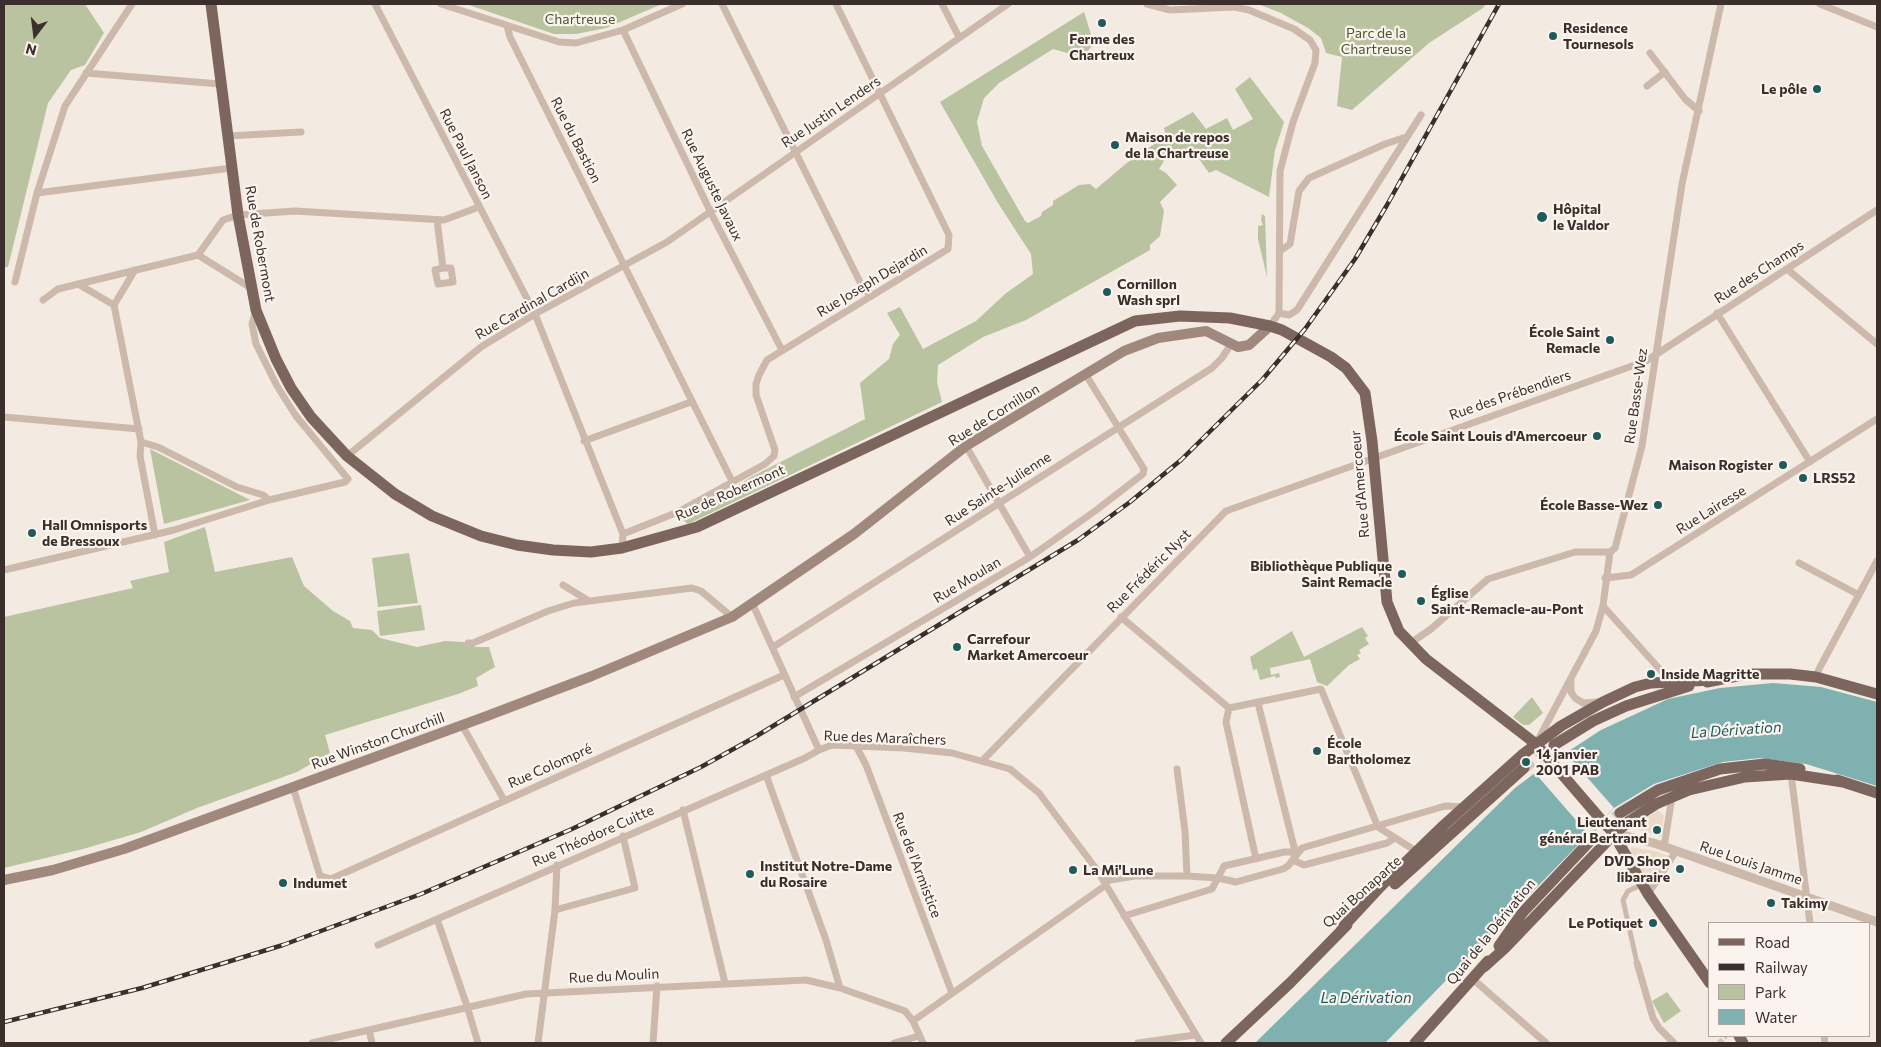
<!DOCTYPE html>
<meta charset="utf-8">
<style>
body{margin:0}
#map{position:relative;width:1881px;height:1047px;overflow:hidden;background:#f3eae1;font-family:Commissioner,sans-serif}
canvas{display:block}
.frame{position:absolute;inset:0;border:5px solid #3a2f2b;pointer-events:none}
.legend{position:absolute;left:1708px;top:922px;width:162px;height:115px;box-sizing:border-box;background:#fbf4ee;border:1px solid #aea5a0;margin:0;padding:6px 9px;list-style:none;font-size:15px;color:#3a2f2b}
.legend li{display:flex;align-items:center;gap:10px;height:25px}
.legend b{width:25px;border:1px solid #aea5a0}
.north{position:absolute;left:10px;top:10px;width:50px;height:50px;-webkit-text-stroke:4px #fbf4ee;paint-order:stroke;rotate:195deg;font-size:14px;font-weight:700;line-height:20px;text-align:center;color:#3a2f2b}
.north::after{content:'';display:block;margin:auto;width:18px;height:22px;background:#3a2f2b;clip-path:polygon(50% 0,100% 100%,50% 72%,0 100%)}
</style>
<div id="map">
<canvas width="1881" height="1047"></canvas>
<div class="frame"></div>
<ul class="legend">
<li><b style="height:6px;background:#7c655c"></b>Road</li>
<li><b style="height:6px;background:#3a2f2b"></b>Railway</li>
<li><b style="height:14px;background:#b9c3a0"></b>Park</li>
<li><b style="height:14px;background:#7fb1b1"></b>Water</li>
</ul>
<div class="north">N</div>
</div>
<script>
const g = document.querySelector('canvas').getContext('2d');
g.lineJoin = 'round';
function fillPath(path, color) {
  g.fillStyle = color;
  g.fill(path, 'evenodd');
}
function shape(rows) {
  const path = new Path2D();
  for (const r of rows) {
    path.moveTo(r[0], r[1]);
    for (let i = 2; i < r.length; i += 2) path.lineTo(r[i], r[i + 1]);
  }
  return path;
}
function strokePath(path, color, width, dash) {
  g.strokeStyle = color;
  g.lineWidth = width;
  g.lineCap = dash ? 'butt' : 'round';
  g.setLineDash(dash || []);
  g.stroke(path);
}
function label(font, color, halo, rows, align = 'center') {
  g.font = font + ' Commissioner,sans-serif';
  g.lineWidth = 4.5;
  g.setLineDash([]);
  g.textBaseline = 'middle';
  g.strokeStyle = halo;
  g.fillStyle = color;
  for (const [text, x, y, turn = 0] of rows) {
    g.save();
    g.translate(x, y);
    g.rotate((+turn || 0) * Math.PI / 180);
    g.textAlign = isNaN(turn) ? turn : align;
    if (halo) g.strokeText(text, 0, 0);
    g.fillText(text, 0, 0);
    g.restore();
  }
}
const green = shape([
 [4,4,85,4,104,33,85,65,71,70,48,103,8,267,4,267],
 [466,4,662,4,606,28,576,34,554,34],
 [1258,4,1486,4,1483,8,1429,43,1352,110,1337,106,1342,57,1326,53,1321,38,1308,28,1281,13],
 [1084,12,1094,44,1082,57,1053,49,999,83,984,98,977,122,982,146,1025,221,1028,223,1041,216,1042,212,1053,205,1053,201,1079,185,1090,184,1096,189,1128,162,1166,136,1164,128,1193,112,1206,129,1227,118,1233,130,1253,119,1235,89,1250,77,1284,122,1275,150,1269,197,1216,170,1209,173,1195,153,1170,151,1159,169,1166,173,1177,185,1160,202,1164,211,1160,236,1150,245,1150,250,1026,320,983,337,938,365,937,382,942,402,688,524,680,518,704,507,751,477,865,419,860,383,889,359,893,344,900,335,887,313,900,307,923,349,976,321,1005,294,1033,274,1031,254,998,203,940,102],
 [1262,214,1265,216,1267,277,1258,239,1258,226,1263,225,1261,220],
 [150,449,250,500,164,524],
 [205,527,215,572,292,557,304,586,333,611,350,621,353,628,372,630,380,638,417,647,445,641,463,642,476,647,489,647,495,667,476,678,478,686,458,694,325,735,330,753,297,772,197,808,141,832,83,849,4,868,4,617,133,588,130,581,169,572,164,542],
 [409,553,418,603,378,607,372,558],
 [421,605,425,630,380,636,377,611],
 [1362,627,1368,636,1365,638,1369,644,1359,650,1361,653,1357,655,1360,659,1349,665,1327,686,1317,682,1310,659,1270,668,1271,675,1279,673,1280,677,1276,678,1275,676,1260,680,1257,669,1253,670,1250,657,1292,631,1304,657],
 [1532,697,1543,713,1529,725,1523,725,1513,717],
 [1667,992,1681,1011,1664,1023,1652,1001]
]);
const plaza = shape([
 [1658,811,1664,815,1661,837,1637,829,1637,823],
 [1631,847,1654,851,1669,856,1652,879,1653,882,1650,885,1630,852]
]);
const water = shape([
 [1773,683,1821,687,1877,702,1877,786,1806,764,1760,758,1723,762,1654,784,1614,808,1385,1043,1255,1043,1515,788,1535,773,1601,730,1668,699,1720,688]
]);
const pier = shape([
 [1564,751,1614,808,1588,834,1535,773]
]);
const pedestrianTunnel = shape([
 [1719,1043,1726,1036]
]);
const primaryTunnel = shape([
 [1524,768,1550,748],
 [1591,840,1620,813]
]);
const pedestrian = shape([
 [1637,963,1623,900,1628,891,1643,884]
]);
const minor = shape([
 [375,4,535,314,623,534],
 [441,4,559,42,576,43,623,30,682,4],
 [722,4,861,284,870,296],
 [942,4,959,37],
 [1147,4,1170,10,1234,7,1249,10,1294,29,1310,40,1316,50,1315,63,1293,122,1280,171,1279,313,1270,326],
 [1820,4,1877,27],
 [507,26,510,37,732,481],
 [623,30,711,213,782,350],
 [1650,53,1685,99,1699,111],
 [86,73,220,84],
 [1647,86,1665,72],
 [227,136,301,132],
 [37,193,231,168],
 [437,220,443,268,435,270,438,284,453,282,451,268,443,268],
 [1280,251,1290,244,1299,191,1309,178,1385,144,1406,137],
 [198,255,251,288],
 [1787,269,1877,344],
 [135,270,114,305,141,442,140,456,155,535],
 [15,282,37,193,65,106,132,4],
 [78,284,114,305],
 [43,300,58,289,198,255,223,220,238,215,295,211,444,220,479,207],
 [1279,313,1289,315,1297,310,1421,115],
 [1717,313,1810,462],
 [4,417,139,429],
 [584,441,691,402],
 [141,442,158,447,237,487,263,495,269,500],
 [966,446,1030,557],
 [347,456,481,347,535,314,667,242,1008,4],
 [622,548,623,534,678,512,765,464,774,456,775,450,756,395,756,384,759,375,767,360,948,249,949,235,836,4],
 [1799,563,1859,595],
 [4,570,174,530,269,500,345,482,348,479,296,416,277,386,256,344,252,324,256,310],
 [1605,578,1631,575,1877,419],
 [563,585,589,601],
 [753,605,819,750,832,745,904,748,952,753,1010,769,1039,793,1097,870,1201,1043],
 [1603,606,1664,674,1664,682],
 [1121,617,1229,708,1226,722,1256,859],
 [468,643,473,643,548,611,574,603,692,588,701,591,732,617],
 [1409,644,1431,629,1488,579,1575,552,1610,552],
 [773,647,1212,368,1222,358,1231,344],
 [1816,677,1819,669,1877,561],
 [1571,679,1571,692,1575,698,1583,703,1597,702],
 [794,697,1030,557,1095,511,1143,474,1144,469,1086,375],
 [1258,703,1294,847,1297,852],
 [1229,708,1321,689,1378,827],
 [462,725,504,800],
 [1538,740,1596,631,1603,606,1610,552,1615,548,1642,446,1682,184,1721,4],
 [856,746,866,765,952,993],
 [982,761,1226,511,1646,361,1877,210],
 [1177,769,1185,831,1187,876],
 [1791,774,1810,923],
 [766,775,826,940,840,988],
 [293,787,320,876,331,879,784,675],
 [683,810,725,983],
 [1378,827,1416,851],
 [1664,847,1671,803,1669,797],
 [1293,860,1304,865,1387,843,1395,838],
 [1104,881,1135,876,1187,876,1218,878,1236,882,1283,869,1288,866,1302,848,1445,806,1464,807],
 [1648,894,1676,851],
 [555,910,635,888,623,836],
 [1124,916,1212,889,1224,866,1284,852,1291,852,1296,855],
 [437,919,467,1006,478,1043],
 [378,945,805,758,819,750],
 [1637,963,1653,1018,1659,1028,1674,1043],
 [1474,980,1546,1043],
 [913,1021,1106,885],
 [369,1030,372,1043],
 [1824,1036,1825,1043],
 [312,1043,526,994,806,980,840,988,905,1011,913,1021,923,1043],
 [538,1043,555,910,557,865],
 [653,1043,657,986],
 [894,1043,919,1036],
 [1138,1043,1195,1035]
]);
const tertiary = shape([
 [1615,833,1657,844,1877,922]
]);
const secondary = shape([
 [4,880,53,870,124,849,487,716,592,676,732,617,854,534,966,446,1124,351,1158,338,1206,331,1238,347,1249,345,1270,326]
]);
const primary = shape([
 [211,4,238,215,256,310,276,359,291,388,311,417,347,456,395,494,432,516,481,536,517,545,553,550,591,552,622,548,697,527,1135,321,1180,316,1230,318,1270,326,1282,330,1331,357,1346,368,1365,393,1372,441,1387,602,1399,631,1426,659,1536,744,1604,823],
 [1707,682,1747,674,1790,674,1816,677,1877,694],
 [1554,745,1593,721,1626,706,1689,686],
 [1837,780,1877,793],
 [1620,813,1658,790,1720,769,1765,764,1800,769],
 [1612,831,1648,894,1710,983],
 [1395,884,1524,768],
 [1342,928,1381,886,1444,825,1522,755,1561,726,1603,702,1635,687,1651,683,1713,680],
 [1499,946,1523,912,1591,840],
 [1484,967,1505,948,1615,833,1628,822,1656,804,1689,790,1745,777,1791,774,1843,782],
 [1739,1036,1743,1043],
 [1226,1043,1290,983,1347,925],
 [1415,1043,1488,961]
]);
const rail = shape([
 [4,1022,142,988,283,945,421,894,572,829,701,767,755,737,1078,540,1130,502,1181,460,1262,380,1305,329,1355,259,1387,205,1499,4]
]);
const primaryBridge = shape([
 [1604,823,1612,831]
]);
const markers = [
 [1102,23,5,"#205b5c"],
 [1553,36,5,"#205b5c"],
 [1817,89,5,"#205b5c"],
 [1115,145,5,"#205b5c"],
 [1542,217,6,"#205b5c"],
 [1107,292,5,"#205b5c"],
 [1610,340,5,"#205b5c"],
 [1597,436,5,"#205b5c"],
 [1783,465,5,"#205b5c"],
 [1803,478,5,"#205b5c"],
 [1658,505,5,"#205b5c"],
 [32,533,5,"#205b5c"],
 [1402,574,5,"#205b5c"],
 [1421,601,5,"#205b5c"],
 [957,647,5,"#205b5c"],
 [1651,674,5,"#205b5c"],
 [1317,751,5,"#205b5c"],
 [1526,762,5,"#205b5c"],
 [1657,830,5,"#205b5c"],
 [1680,869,5,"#205b5c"],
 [1073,870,5,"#205b5c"],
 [750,874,5,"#205b5c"],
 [283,883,5,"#205b5c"],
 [1771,903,5,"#205b5c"],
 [1653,923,5,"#205b5c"]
];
const parkNames = [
 ["Chartreuse",580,19],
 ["Parc de la",1376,33],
 ["Chartreuse",1376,49]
];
const poiNames = [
 ["Residence",1563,28],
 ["Tournesols",1563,44],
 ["Ferme des",1102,39,"center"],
 ["Chartreux",1102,55,"center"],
 ["Le pôle",1807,89,"right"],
 ["Maison de repos",1125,137],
 ["de la Chartreuse",1125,153],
 ["Hôpital",1553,209],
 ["le Valdor",1553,225],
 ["Cornillon",1117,284],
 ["Wash sprl",1117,300],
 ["École Saint",1600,332,"right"],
 ["Remacle",1600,348,"right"],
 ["École Saint Louis d'Amercoeur",1587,436,"right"],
 ["Maison Rogister",1773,465,"right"],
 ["LRS52",1813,478],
 ["École Basse-Wez",1648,505,"right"],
 ["Hall Omnisports",42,525],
 ["de Bressoux",42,541],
 ["Bibliothèque Publique",1392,566,"right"],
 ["Saint Remacle",1392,582,"right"],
 ["Église",1431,593],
 ["Saint-Remacle-au-Pont",1431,609],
 ["Carrefour",967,639],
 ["Market Amercoeur",967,655],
 ["Inside Magritte",1661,674],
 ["École",1327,743],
 ["Bartholomez",1327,759],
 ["14 janvier",1536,754],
 ["2001 PAB",1536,770],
 ["Lieutenant",1647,822,"right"],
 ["général Bertrand",1647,838,"right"],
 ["DVD Shop",1670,861,"right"],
 ["libaraire",1670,877,"right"],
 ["Institut Notre-Dame",760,866],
 ["du Rosaire",760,882],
 ["La Mi'Lune",1083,870],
 ["Indumet",293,883],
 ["Takimy",1781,903],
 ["Le Potiquet",1643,923,"right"]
];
const streetNames = [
 ["Rue Justin Lenders",831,112,-34],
 ["Rue du Bastion",576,140,63],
 ["Rue Paul Janson",466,154,63],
 ["Rue Auguste Javaux",712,185,64],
 ["Rue de Robermont",260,244,80],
 ["Rue des Champs",1759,272,-33],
 ["Rue Joseph Dejardin",872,281,-31],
 ["Rue Cardinal Cardijn",532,304,-30],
 ["Rue des Prébendiers",1510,395,-19],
 ["Rue Basse-Wez",1636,396,-82],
 ["Rue de Cornillon",994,415,-32],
 ["Rue d'Amercoeur",1360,484,-95],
 ["Rue Sainte-Julienne",998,489,-33],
 ["Rue de Robermont",730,493,-24],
 ["Rue Lairesse",1711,510,-32],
 ["Rue Frédéric Nyst",1149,571,-45],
 ["Rue Moulan",967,580,-31],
 ["Rue des Maraîchers",885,738,2],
 ["Rue Winston Churchill",378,741,-20],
 ["Rue Colompré",550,766,-24],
 ["Rue Théodore Cuitte",593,836,-24],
 ["Rue Louis Jamme",1751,863,19],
 ["Rue de l'Armistice",917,865,69],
 ["Quai Bonaparte",1362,892,-42],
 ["Quai de la Dérivation",1491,932,-51],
 ["Rue du Moulin",614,976,-3]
];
const waterNames = [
 ["La Dérivation",1736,730,-4],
 ["La Dérivation",1366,998]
];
fillPath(green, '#b9c3a0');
fillPath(plaza, '#ebdac8');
fillPath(water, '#7fb1b1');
fillPath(pier, '#f3eae1');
strokePath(pedestrianTunnel, '#cec5bd', 5, [5, 2.5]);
strokePath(primaryTunnel, '#cec5bd', 11, [11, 5.5]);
strokePath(pedestrian, '#ccb9ac', 5);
strokePath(minor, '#ccb9ac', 7);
strokePath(tertiary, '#ccb9ac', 9);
strokePath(secondary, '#a0887d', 10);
strokePath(primary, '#7c655c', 11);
strokePath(rail, '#3a2f2b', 4.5);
strokePath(rail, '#fbf4ee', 2.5, [8]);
strokePath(primaryBridge, '#7c655c', 11);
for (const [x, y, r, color] of markers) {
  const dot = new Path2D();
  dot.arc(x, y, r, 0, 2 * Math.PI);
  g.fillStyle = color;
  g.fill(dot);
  strokePath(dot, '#fbf4ee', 2);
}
label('14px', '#4b592f', '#fbf4ee', parkNames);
label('bold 14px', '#3a2f2b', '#fbf4ee', poiNames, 'left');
label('14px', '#3a2f2b', '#fbf4ee', streetNames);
label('italic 15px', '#205b5c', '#fbf4ee', waterNames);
</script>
